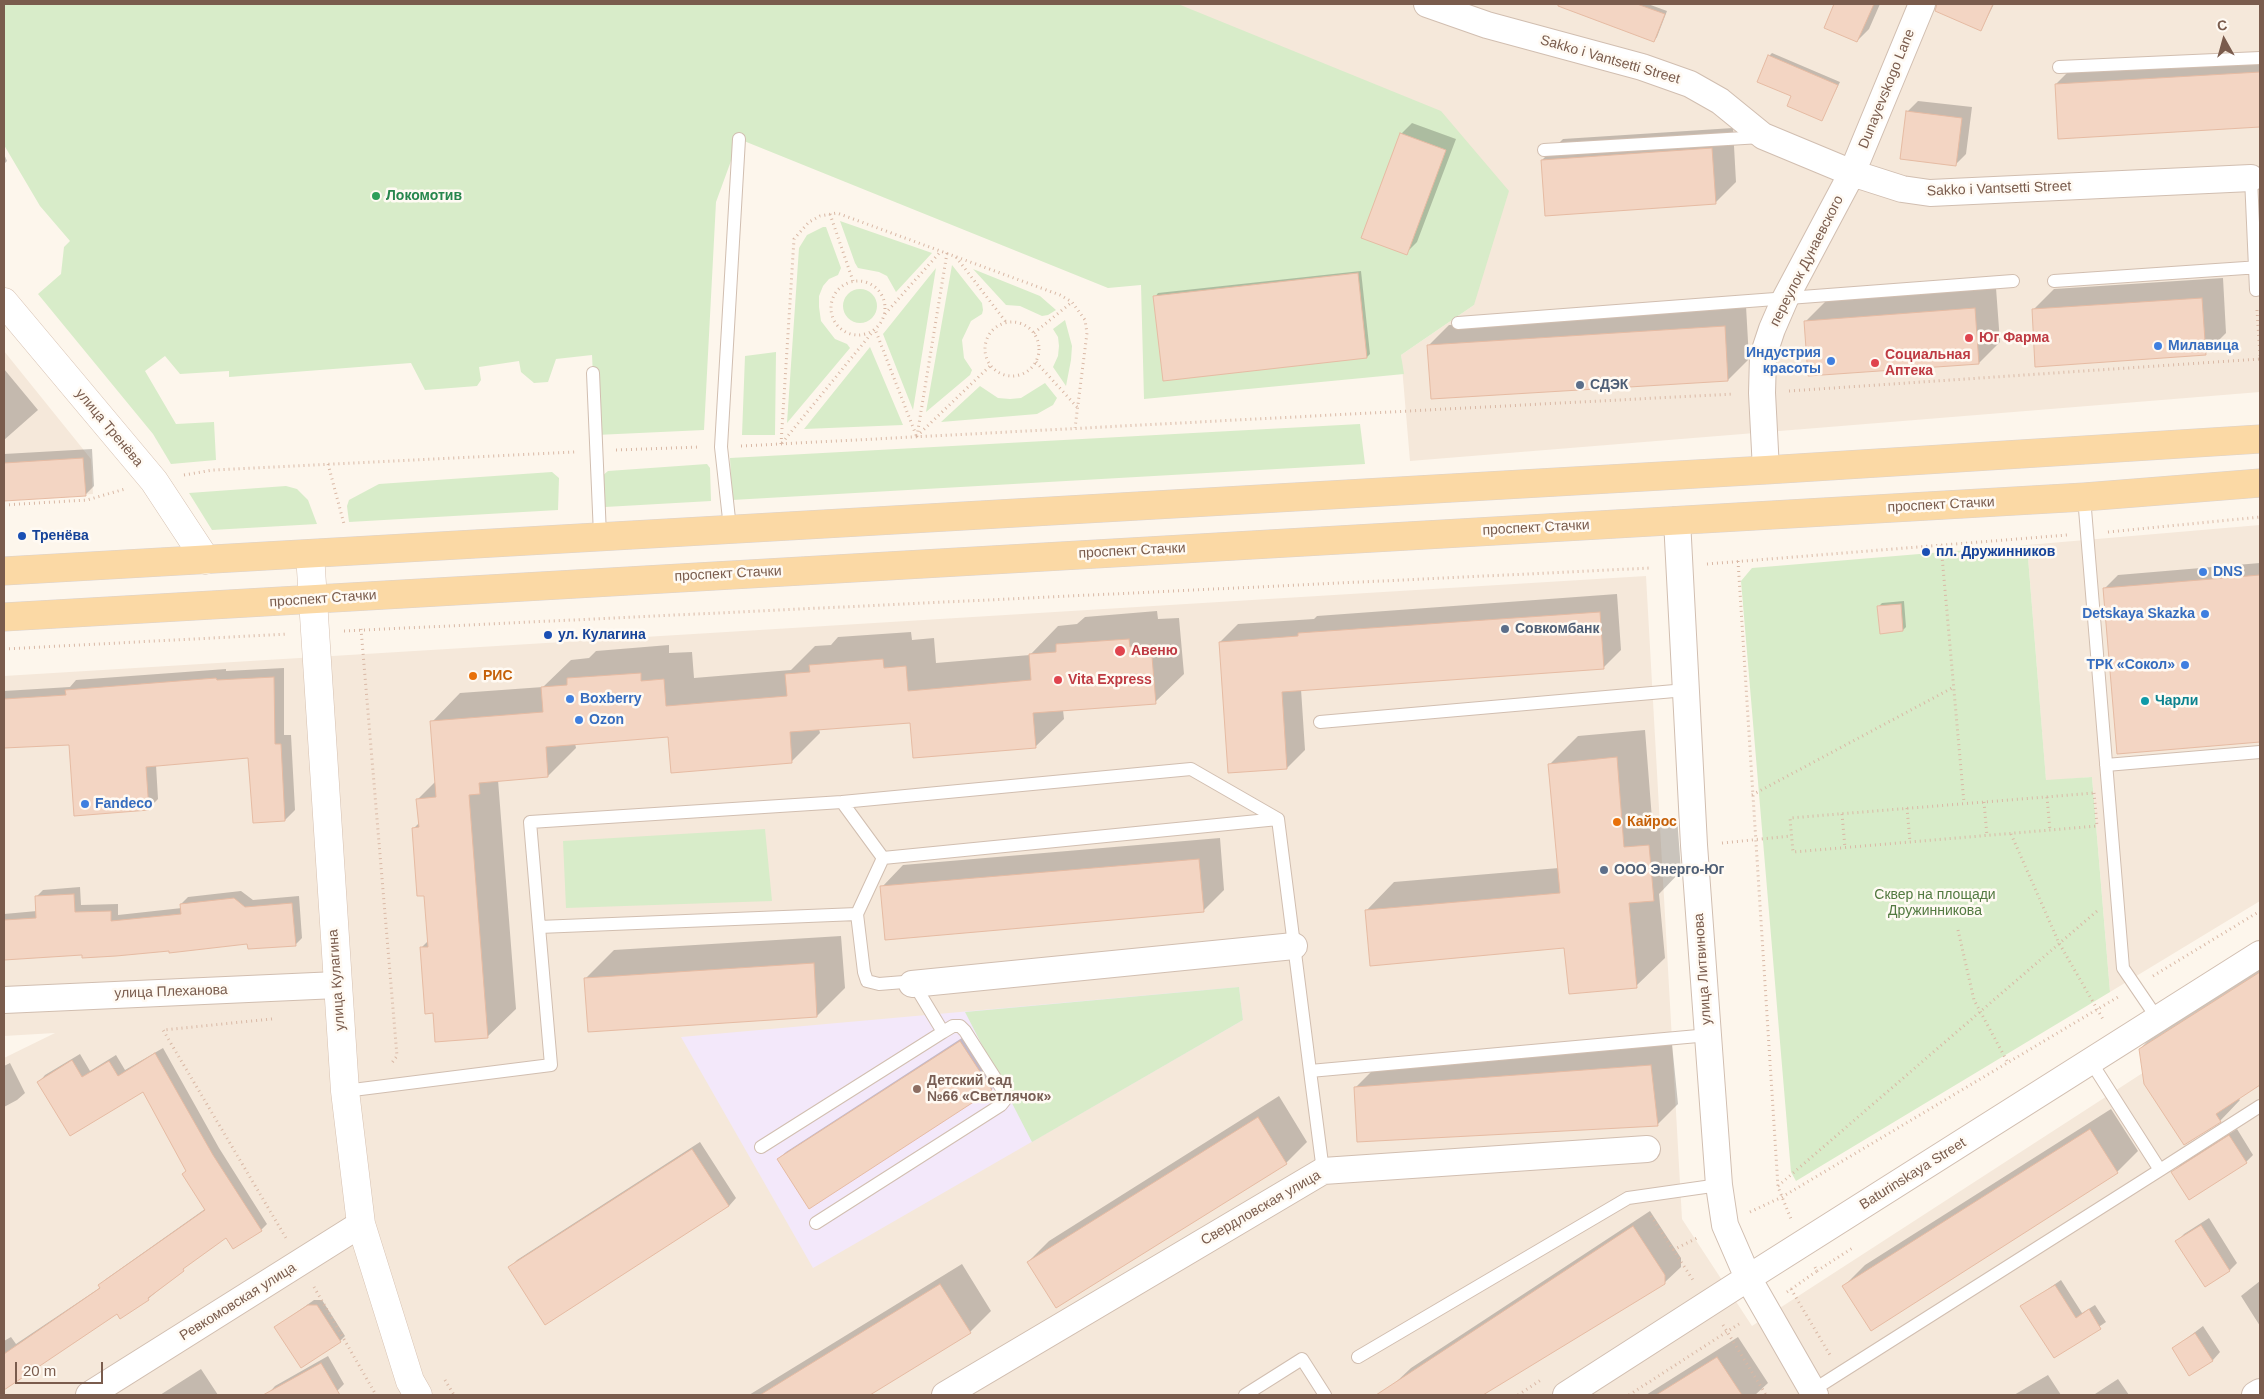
<!DOCTYPE html>
<meta charset="utf-8">
<style>
body{margin:0}
#map{position:relative;width:2264px;height:1399px;overflow:hidden;background:#fdf6ec;font-family:Helvetica,sans-serif}
canvas{display:block}
.frame{position:absolute;inset:0;border:5px solid #7a5c4d;pointer-events:none}
.north{position:absolute;left:2199px;top:15px;width:50px;height:50px;-webkit-text-stroke:4px #fffaf3;paint-order:stroke;rotate:353deg;font-size:14px;font-weight:700;line-height:20px;text-align:center;color:#7a5c4d}
.north::after{content:'';display:block;margin:auto;width:18px;height:22px;background:#7a5c4d;clip-path:polygon(50% 0,100% 100%,50% 72%,0 100%)}
.scale{position:absolute;left:15px;top:1362px;width:88px;height:22px;box-sizing:border-box;border:2px solid #7a5c4d;border-top:0;padding-left:6px;font-size:15px;line-height:18px;white-space:nowrap;color:#7a5c4d;-webkit-text-stroke:4px #fffaf3;paint-order:stroke}
</style>
<div id="map">
<canvas width="2264" height="1399"></canvas>
<div class="frame"></div>
<div class="north">С</div>
<div class="scale">20 m</div>
</div>
<script>
const g = document.querySelector('canvas').getContext('2d');
g.lineJoin = 'round';
function fillPath(path, color) {
  g.fillStyle = color;
  g.fill(path, 'evenodd');
}
function shape(rows) {
  const path = new Path2D();
  for (const r of rows) {
    if (r.length === 3) {
      path.moveTo(r[0] + r[2], r[1]);
      path.arc(r[0], r[1], r[2], 0, 2 * Math.PI);
      continue;
    }
    path.moveTo(r[0], r[1]);
    for (let i = 2; i < r.length; i += 2) path.lineTo(r[i], r[i + 1]);
  }
  return path;
}
function strokePath(path, color, width, dash) {
  g.strokeStyle = color;
  g.lineWidth = width;
  g.lineCap = dash ? 'butt' : 'round';
  g.setLineDash(dash || []);
  g.stroke(path);
}
function label(font, color, halo, rows, align = 'center') {
  g.font = font + ' Helvetica,sans-serif';
  g.lineWidth = 5;
  g.setLineDash([]);
  g.textBaseline = 'middle';
  g.strokeStyle = halo;
  g.fillStyle = color;
  for (const [text, x, y, turn = 0] of rows) {
    g.save();
    g.translate(x, y);
    g.rotate((+turn || 0) * Math.PI / 180);
    g.textAlign = isNaN(turn) ? turn : align;
    if (halo) g.strokeText(text, 0, 0);
    g.fillText(text, 0, 0);
    g.restore();
  }
}
const residential = shape([
 [1178,4,2260,4,2260,392,1410,461,1401,355,1474,305],
 [4,351,91,459,93,494,4,499],
 [2260,525,2260,901,2110,992,2092,777,2046,781,2027,545],
 [1646,576,1682,1219,1752,1326,2260,997,2260,1395,4,1395,4,1058,55,1033,4,1036,4,676]
]);
const education = shape([
 [1239,987,1243,1020,813,1268,681,1037]
]);
const green = shape([
 [4,4,1178,4,1441,111,1509,191,1474,305,1401,355,1404,374,1144,399,1141,285,1108,288,739,139,716,202,704,430,596,435,592,355,556,359,548,382,534,383,521,372,519,361,479,367,481,380,477,386,425,390,411,363,229,377,229,371,180,374,165,356,145,371,176,424,214,422,216,460,171,464,153,434,38,294,61,274,64,247,70,241,40,206,4,145],
 [840,221,932,253,896,292,887,276,879,272,858,268,855,263],
 [823,227,826,227,841,268,838,275,829,279,823,286,819,296,819,307,821,321,835,339,847,344,850,348,787,423,799,248,807,235],
 [952,265,982,303,983,310,982,314,971,321,962,340,964,358,972,370,970,375,926,412],
 [936,268,913,410,883,334],
 [973,269,1040,296,1056,310,1048,315,1042,316,1020,306,1006,305],
 [860,306,17],
 [1065,320,1072,346,1071,360,1066,386,1053,367,1058,356,1059,346,1058,337,1053,329],
 [870,347,903,425,804,429],
 [776,352,775,435,742,435,745,356],
 [1045,383,1057,398,1053,405,1037,414,941,422,980,386,998,398,1010,399,1021,398],
 [1360,424,1365,464,732,500,730,458],
 [707,464,710,468,711,501,605,507,602,476,608,471],
 [552,472,559,478,558,510,349,522,347,506,349,500,379,484],
 [286,486,297,489,308,500,317,524,212,530,189,493],
 [2027,545,2046,780,2092,777,2110,992,1796,1181,1791,1172,1741,581,1752,568],
 [765,829,772,901,566,908,563,841],
 [1239,987,1243,1020,1032,1142,965,1012]
]);
const shadow = shape([
 [1595,4,1648,4,1667,11,1657,37,1654,41,1590,17],
 [1836,4,1880,4,1869,29,1857,41,1825,27],
 [1958,4,1994,4,1981,30,1952,17],
 [1772,53,1840,82,1821,120,1793,96,1769,56],
 [2260,53,2260,126,2059,137,2056,84,2077,63],
 [1918,101,1972,107,1966,154,1955,165,1907,112],
 [1412,123,1456,139,1417,242,1406,253,1401,134],
 [1733,128,1736,182,1715,203,1542,160,1563,139],
 [4,154,7,161,4,164],
 [1361,271,1370,354,1367,357,1155,297,1158,293],
 [2223,278,2226,333,2205,354,2033,310,2054,289],
 [1996,288,2000,342,1979,363,1806,321,1827,300],
 [1746,306,1749,359,1728,380,1428,346,1449,325],
 [4,369,38,410,4,440],
 [92,449,94,486,85,495,4,499,4,454],
 [2260,563,2260,741,2118,753,2104,589,2118,575],
 [1617,594,1621,650,1603,668,1301,689,1305,750,1287,768,1220,642,1238,624,1314,619,1317,616],
 [1904,601,1906,627,1903,630,1879,606,1882,603],
 [1157,611,1158,619,1179,618,1184,674,1155,702,1063,710,1064,719,1035,747,911,722,819,729,820,733,791,762,669,736,575,743,576,748,548,776,498,780,516,1009,487,1037,434,1012,421,948,429,940,425,894,413,829,420,822,418,799,436,781,432,722,460,693,543,687,571,660,589,658,596,651,669,645,669,653,692,652,694,678,791,670,815,646,831,645,838,637,911,632,912,640,934,638,936,663,1030,655,1058,626,1077,624,1085,617],
 [284,668,284,735,291,735,295,810,285,820,249,757,156,765,158,799,148,809,70,743,4,747,4,691,70,687,76,680,226,669,226,671],
 [1645,730,1652,819,1677,817,1681,871,1659,894,1665,958,1636,986,1566,947,1366,911,1394,882,1559,868,1550,764,1578,736],
 [1220,838,1224,890,1203,911,882,887,903,865],
 [80,887,81,905,118,904,118,915,182,908,181,904,188,897,241,891,253,900,299,896,302,938,295,945,249,943,4,959,4,914,37,911,36,897,43,890],
 [841,936,845,988,817,1016,586,978,614,950],
 [2260,965,2260,1084,2238,1098,2240,1100,2220,1121,2140,1049,2160,1028],
 [968,1034,999,1082,991,1090,778,1159,786,1152],
 [1672,1044,1678,1104,1657,1125,1355,1088,1376,1067],
 [163,1048,219,1148,267,1224,261,1230,226,1236,190,1263,148,1299,117,1312,4,1389,4,1341,11,1337,16,1344,101,1287,100,1286,106,1279,205,1209,187,1170,143,1090,39,1082,45,1075,80,1054,90,1071,116,1055,125,1070],
 [10,1063,25,1093,17,1100,4,1107,4,1066],
 [1279,1096,1307,1142,1286,1163,1057,1306,1028,1262,1049,1241],
 [2111,1109,2138,1151,2117,1172,1844,1286,1865,1265],
 [2237,1129,2253,1155,2246,1162,2173,1173,2180,1165],
 [700,1142,736,1198,729,1206,510,1267,517,1260],
 [1650,1211,1681,1258,1681,1267,1664,1283,1480,1395,1401,1395,1394,1384,1411,1368],
 [2209,1218,2237,1263,2230,1270,2205,1286,2177,1241,2184,1234],
 [962,1264,991,1311,970,1332,868,1395,749,1395],
 [2061,1280,2082,1313,2095,1305,2106,1322,2054,1357,2022,1307],
 [2260,1281,2260,1326,2241,1296],
 [314,1300,322,1300,345,1336,340,1341,276,1327],
 [2203,1326,2220,1352,2213,1360,2190,1374,2173,1349],
 [1738,1337,1768,1383,1755,1395,1646,1395],
 [328,1356,344,1384,337,1391,329,1395,269,1395,268,1394,275,1386],
 [201,1369,218,1395,160,1395],
 [2048,1375,2061,1395,2014,1395],
 [2118,1379,2129,1395,2093,1395,2095,1394]
]);
const building = shape([
 [1558,4,1637,4,1665,14,1654,42,1558,6,1558,4],
 [1834,4,1874,4,1857,42,1824,28,1834,4],
 [1937,4,1993,4,1981,31,1935,11,1937,4],
 [1768,55,1838,85,1822,121,1787,106,1791,96,1757,82,1768,55],
 [2260,72,2260,127,2058,139,2055,84,2260,72],
 [1906,111,1962,118,1956,166,1900,159,1906,111],
 [1400,133,1446,150,1407,255,1361,238,1400,133],
 [1712,148,1716,204,1545,216,1541,160,1712,148],
 [1358,273,1367,358,1163,381,1153,296,1358,273],
 [2202,298,2206,355,2035,367,2032,309,2202,298],
 [1975,308,1979,364,1808,376,1804,321,1975,308],
 [1725,326,1728,381,1431,399,1427,345,1725,326],
 [83,458,86,496,4,501,4,463,83,458],
 [2260,575,2260,742,2117,754,2103,588,2260,575],
 [1901,604,1903,631,1880,634,1877,606,1901,604],
 [1600,612,1604,669,1282,692,1287,769,1228,773,1219,642,1298,636,1298,633,1600,612],
 [1129,639,1130,647,1151,645,1156,704,1033,713,1036,748,913,758,910,723,790,732,792,763,671,773,668,737,546,747,548,777,479,783,480,794,469,795,488,1038,435,1042,433,1013,425,1014,420,947,428,947,424,896,417,896,412,828,419,827,416,799,436,797,430,721,543,712,541,687,567,685,567,678,641,673,641,681,664,679,666,706,787,696,785,674,810,672,809,665,883,659,884,668,906,666,908,691,1031,680,1029,654,1056,652,1056,644,1129,639],
 [274,677,275,744,281,744,285,821,253,823,248,758,146,767,149,810,74,816,69,745,4,748,4,699,66,695,65,690,216,678,217,680,274,677],
 [1617,757,1624,847,1649,845,1654,901,1629,903,1637,988,1569,994,1564,948,1370,966,1365,910,1560,893,1548,764,1617,757],
 [1199,859,1204,912,885,940,880,886,1199,859],
 [74,894,75,912,111,911,111,921,181,914,180,904,234,898,245,907,292,903,296,946,248,949,247,944,169,953,169,951,116,956,82,958,82,955,4,960,4,920,36,918,35,896,74,894],
 [814,963,817,1017,588,1032,584,978,814,963],
 [2260,972,2260,1085,2216,1114,2221,1122,2184,1145,2144,1084,2139,1049,2260,972],
 [960,1041,992,1090,809,1209,777,1159,960,1041],
 [155,1053,213,1155,262,1231,233,1249,226,1238,183,1269,184,1271,148,1298,149,1300,120,1319,117,1314,4,1390,4,1354,100,1288,98,1285,205,1210,182,1174,186,1171,143,1092,70,1136,37,1082,72,1060,82,1077,109,1061,118,1076,155,1053],
 [1651,1065,1658,1126,1357,1142,1354,1087,1651,1065],
 [1258,1117,1287,1164,1056,1308,1027,1262,1258,1117],
 [2090,1129,2118,1173,1871,1331,1842,1286,2090,1129],
 [2229,1135,2247,1163,2189,1200,2171,1172,2229,1135],
 [692,1149,729,1206,545,1325,508,1267,692,1149],
 [2201,1225,2230,1271,2205,1287,2175,1241,2201,1225],
 [1633,1226,1665,1275,1665,1284,1483,1395,1376,1395,1633,1226],
 [940,1284,971,1333,870,1395,760,1395,940,1284],
 [2055,1285,2076,1318,2089,1309,2101,1329,2054,1358,2020,1306,2055,1285],
 [308,1305,317,1305,341,1342,301,1368,274,1327,308,1305],
 [2195,1333,2213,1361,2189,1376,2172,1348,2195,1333],
 [1717,1357,1742,1395,1656,1395,1717,1357],
 [321,1363,340,1395,263,1395,321,1363]
]);
const path = shape([
 [830,214,853,281],
 [947,253,917,436,990,366],
 [956,257,1006,322],
 [858,308,27],
 [2257,310,2260,356],
 [885,314,941,251],
 [1012,349,27],
 [1034,333,1072,302],
 [1036,362,1077,407],
 [1789,391,2260,359],
 [782,443,875,329,916,435],
 [781,444,794,239,809,222,820,216,837,213,1060,295,1072,302,1085,320,1087,333,1075,428],
 [741,446,1733,394],
 [616,450,700,447],
 [328,464,344,524],
 [184,475,213,470,575,452],
 [4,505,87,500,125,489],
 [2108,532,2260,517],
 [1941,545,1964,803],
 [1738,561,1778,1187,1791,1219],
 [1707,564,2067,535],
 [361,629,397,1056,391,1064],
 [344,631,1651,568],
 [4,649,288,634],
 [2094,793,2097,826,1793,852,1790,818,2094,793],
 [1752,795,1954,687],
 [2047,797,2050,831],
 [1984,802,1987,836],
 [1907,808,1910,842],
 [1842,814,1845,848],
 [2011,834,2059,943,2104,1021],
 [1722,843,1791,836],
 [1958,930,1974,1000,2008,1063],
 [2153,976,2260,911],
 [272,1019,163,1030,286,1238],
 [1778,1186,2097,911],
 [1750,1212,1782,1197,2118,997],
 [1651,1216,1693,1280],
 [1673,1250,1699,1237],
 [1817,1271,1854,1247],
 [314,1287,376,1395],
 [1791,1289,1830,1355],
 [1787,1292,1817,1271,1815,1267],
 [1723,1325,1766,1395],
 [445,1380,454,1395],
 [1518,1395,1541,1380],
 [1629,1395,1742,1322]
]);
const lane = shape([
 [2059,67,2260,58],
 [1544,150,1761,137],
 [2253,177,2251,178,2256,290,2260,289],
 [2054,281,2260,267],
 [1458,323,2013,281],
 [593,373,600,535],
 [2084,497,2123,968,2157,1018],
 [730,528,721,447,739,139],
 [1320,722,1686,690],
 [2106,765,2260,752],
 [842,802,1191,769,1278,819],
 [539,927,530,822,842,802,883,858],
 [345,1091,551,1065,539,927,857,914,883,858,1278,819,1310,1071],
 [761,1147,943,1032],
 [2160,1170,2260,1106],
 [1323,1171,1310,1071,1709,1035],
 [816,1223,1001,1105,1005,1100,1004,1092,965,1031,960,1026,953,1026,943,1032,917,989,912,984,904,982,879,984,867,981,864,972,857,914],
 [1358,1357,1628,1198,1719,1185],
 [1810,1392,2160,1170,2091,1062],
 [1245,1395,1302,1359,1325,1395]
]);
const street = shape([
 [1427,4,1487,25,1642,67,1690,84,1720,101,1763,136,1852,173,1902,189,1930,193,2251,178],
 [1766,470,1762,393,1763,356,1772,329,1785,299,1852,173,1922,4],
 [1677,520,1694,845,1719,1185,1725,1225,1748,1278,1815,1395],
 [912,984,1294,946],
 [4,1000,337,985],
 [89,1395,361,1224],
 [945,1395,1323,1171,1647,1149],
 [1566,1395,1748,1278,2260,954],
 [2255,1395,2260,1392]
]);
const secondary = shape([
 [4,302,154,481,206,560],
 [310,554,345,1091,361,1224,410,1381,418,1395]
]);
const primary = shape([
 [4,571,1766,470,2260,439],
 [4,617,2084,497,2260,483]
]);
const markers = [
 [376,196,5,"#2e9e5b"],
 [1969,338,5,"#e0444e"],
 [2158,346,5,"#3f7fe0"],
 [1831,361,5,"#3f7fe0"],
 [1875,363,5,"#e0444e"],
 [1580,385,5,"#5c6f8a"],
 [22,536,5,"#1a4fb4"],
 [1926,552,5,"#1a4fb4"],
 [2203,572,5,"#3f7fe0"],
 [2205,614,5,"#3f7fe0"],
 [1505,629,5,"#5c6f8a"],
 [548,635,5,"#1a4fb4"],
 [1120,651,6,"#e0444e"],
 [2185,665,5,"#3f7fe0"],
 [473,676,5,"#e8710a"],
 [1058,680,5,"#e0444e"],
 [570,699,5,"#3f7fe0"],
 [2145,701,5,"#0f9aa8"],
 [579,720,5,"#3f7fe0"],
 [85,804,5,"#3f7fe0"],
 [1617,822,5,"#e8710a"],
 [1604,870,5,"#5c6f8a"],
 [917,1089,5,"#8d6e63"]
];
const streetNames = [
 ["Sakko i Vantsetti Street",1610,60,16],
 ["Dunayevskogo Lane",1887,89,-68],
 ["Sakko i Vantsetti Street",1999,189,-2],
 ["переулок Дунаевского",1807,261,-63],
 ["улица Тренёва",109,428,50],
 ["проспект Стачки",1941,505,-3],
 ["проспект Стачки",1536,528,-3],
 ["проспект Стачки",1132,551,-3],
 ["проспект Стачки",728,574,-3],
 ["проспект Стачки",323,599,-4],
 ["улица Литвинова",1703,969,-94],
 ["улица Кулагина",337,980,-94],
 ["улица Плеханова",171,992,-2],
 ["Baturinskaya Street",1913,1174,-32],
 ["Свердловская улица",1261,1208,-30],
 ["Ревкомовская улица",238,1302,-32]
];
const leisureNames = [
 ["Локомотив",386,196]
];
const healthNames = [
 ["Юг Фарма",1979,338],
 ["Социальная",1885,355],
 ["Аптека",1885,371],
 ["Авеню",1131,651],
 ["Vita Express",1068,680]
];
const shopNames = [
 ["Милавица",2168,346],
 ["Индустрия",1821,353,"right"],
 ["красоты",1821,369,"right"],
 ["DNS",2213,572],
 ["Detskaya Skazka",2195,614,"right"],
 ["ТРК «Сокол»",2175,665,"right"],
 ["Boxberry",580,699],
 ["Ozon",589,720],
 ["Fandeco",95,804]
];
const serviceNames = [
 ["СДЭК",1590,385],
 ["Совкомбанк",1515,629],
 ["ООО Энерго-Юг",1614,870]
];
const transitNames = [
 ["Тренёва",32,536],
 ["пл. Дружинников",1936,552],
 ["ул. Кулагина",558,635]
];
const foodNames = [
 ["РИС",483,676],
 ["Кайрос",1627,822]
];
const cultureNames = [
 ["Чарли",2155,701]
];
const parkNames = [
 ["Сквер на площади",1935,895],
 ["Дружинникова",1935,911]
];
const educationNames = [
 ["Детский сад",927,1081],
 ["№66 «Светлячок»",927,1097]
];
fillPath(residential, '#f5e8da');
fillPath(education, '#f3e8fa');
fillPath(green, '#d8ecc9');
fillPath(shadow, '#0003');
fillPath(building, '#f3d5c3');
strokePath(building, '#e6bba3', 1);
strokePath(lane, '#d1beb0', 14);
strokePath(street, '#d1beb0', 28);
strokePath(secondary, '#d6c0b0', 29);
strokePath(primary, '#dad1cd', 29);
strokePath(path, '#d9b8a5', 3, [1, 4]);
strokePath(lane, '#fff', 12);
strokePath(street, '#fff', 26);
strokePath(secondary, '#fff', 28);
strokePath(primary, '#fbd9a5', 28);
for (const [x, y, r, color] of markers) {
  const dot = new Path2D();
  dot.arc(x, y, r, 0, 2 * Math.PI);
  g.fillStyle = color;
  g.fill(dot);
  strokePath(dot, '#fffaf3', 2);
}
label('14px', '#7a5c4d', '#fffaf3', streetNames);
label('bold 14px', '#27864d', '#fffaf3', leisureNames, 'left');
label('bold 14px', '#be3a42', '#fffaf3', healthNames, 'left');
label('bold 14px', '#366cbe', '#fffaf3', shopNames, 'left');
label('bold 14px', '#4e5e75', '#fffaf3', serviceNames, 'left');
label('bold 14px', '#164399', '#fffaf3', transitNames, 'left');
label('bold 14px', '#c56008', '#fffaf3', foodNames, 'left');
label('bold 14px', '#0d838f', '#fffaf3', cultureNames, 'left');
label('14px', '#537a41', '#fffaf3', parkNames);
label('bold 14px', '#785e54', '#fffaf3', educationNames, 'left');
</script>
